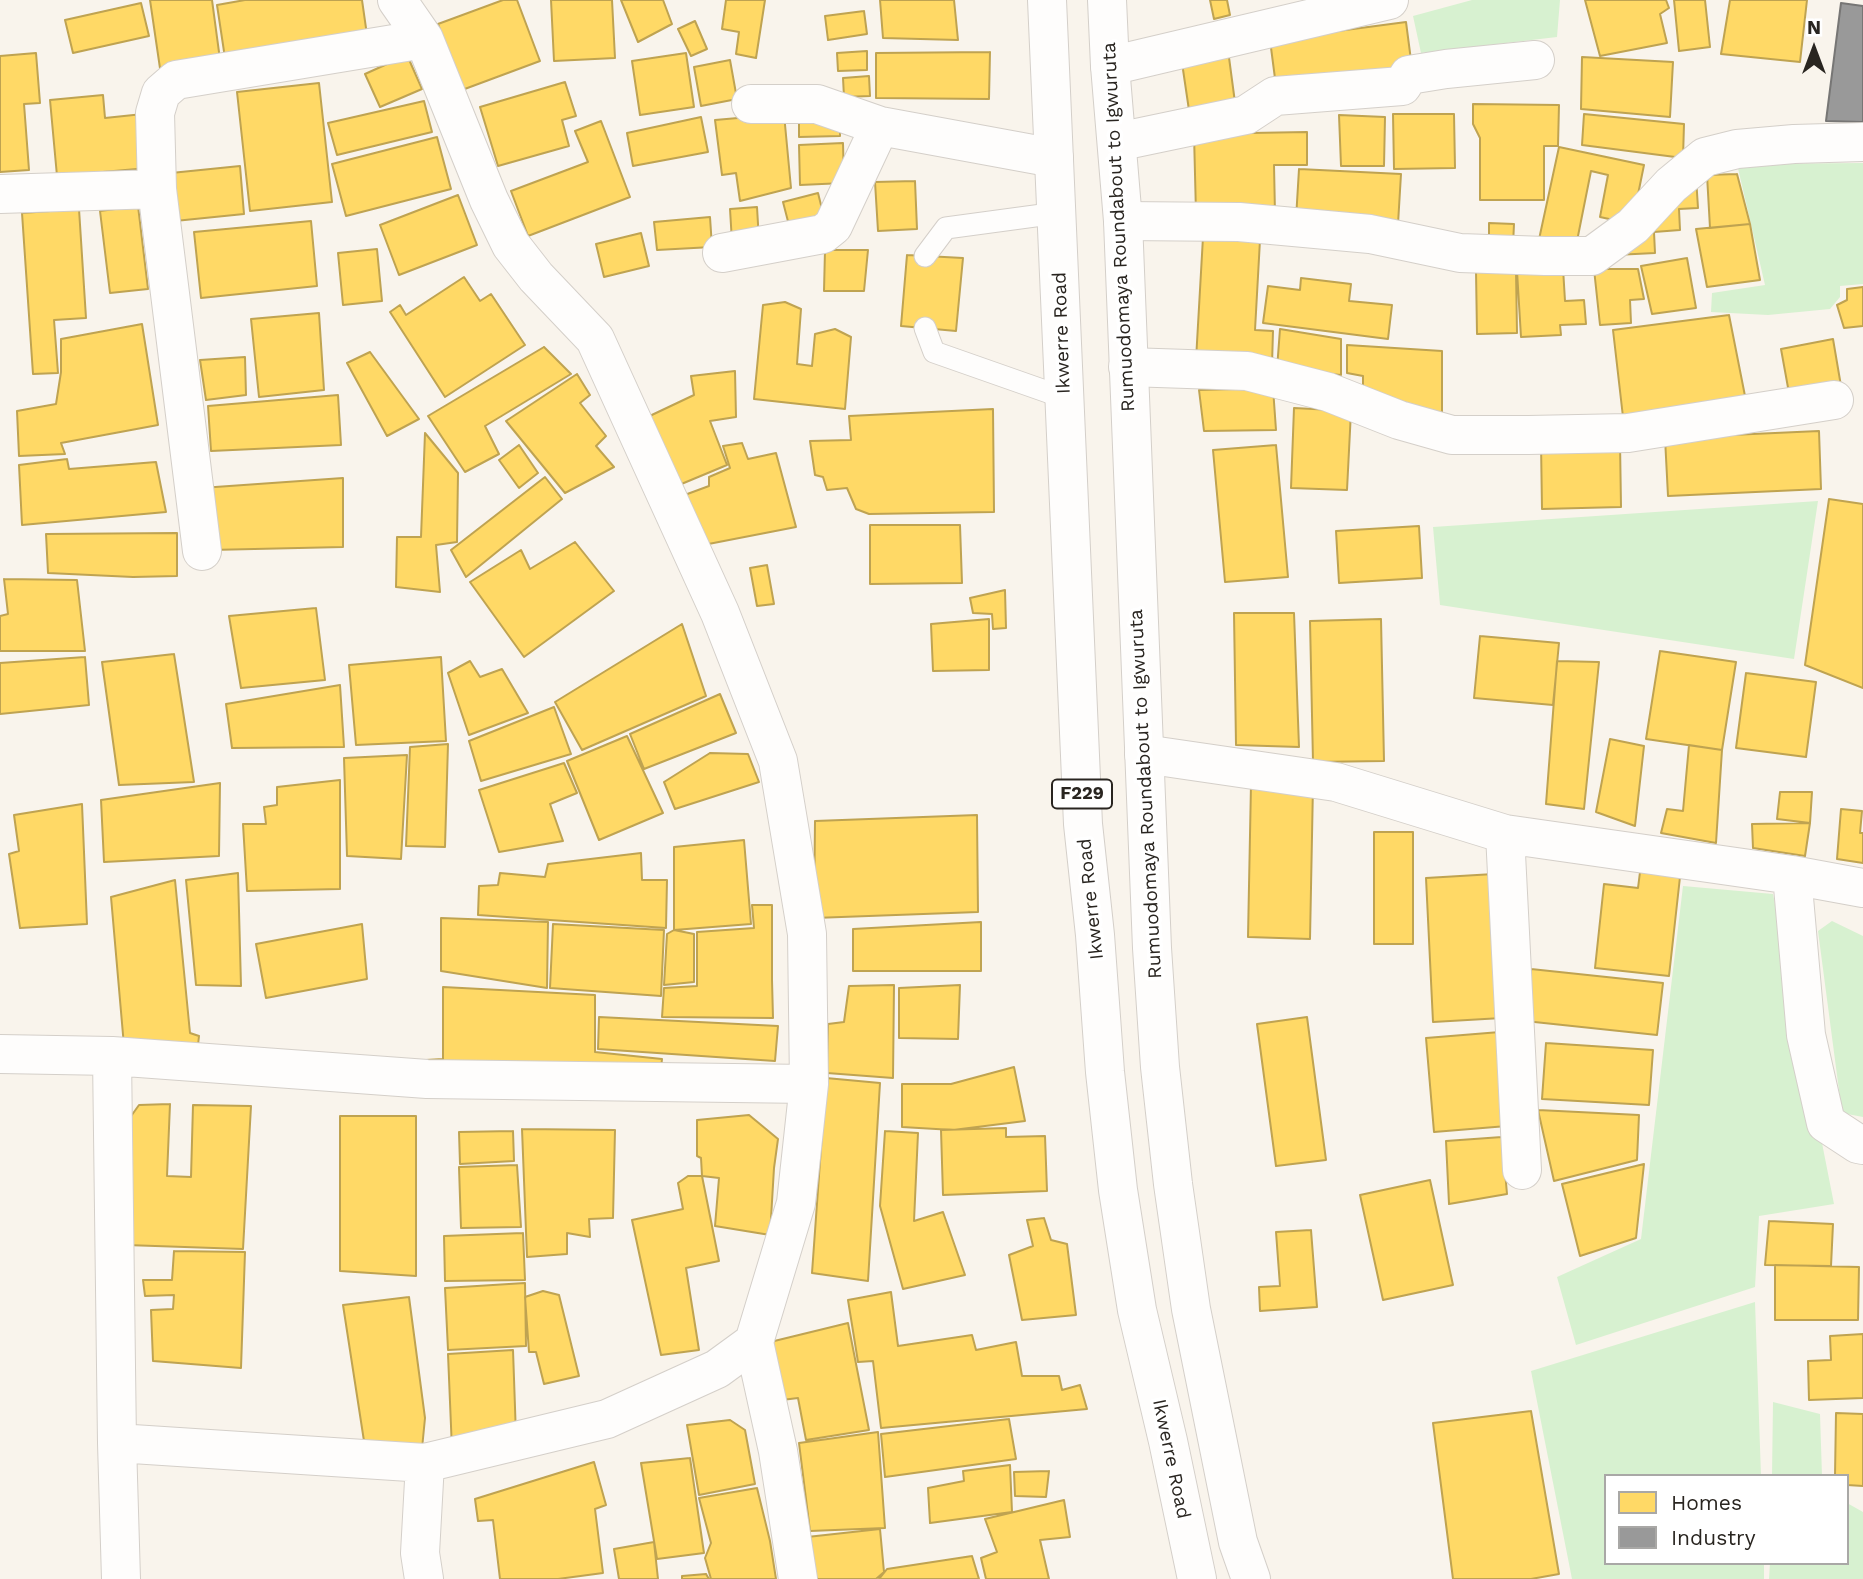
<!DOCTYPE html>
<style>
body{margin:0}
#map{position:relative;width:1863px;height:1579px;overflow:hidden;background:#f9f4ec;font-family:"Work Sans",sans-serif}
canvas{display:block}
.legend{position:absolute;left:1604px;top:1474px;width:245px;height:91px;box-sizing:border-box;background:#fff;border:2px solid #a9a8a6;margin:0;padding:9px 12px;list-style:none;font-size:21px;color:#292520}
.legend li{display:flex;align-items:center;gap:14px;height:35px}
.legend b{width:35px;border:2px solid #a9a8a6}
.north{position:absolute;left:1779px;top:14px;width:70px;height:70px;-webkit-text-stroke:5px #fff;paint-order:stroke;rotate:0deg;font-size:19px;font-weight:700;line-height:28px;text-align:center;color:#292520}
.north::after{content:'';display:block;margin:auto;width:24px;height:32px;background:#292520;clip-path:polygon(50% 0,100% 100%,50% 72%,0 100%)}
</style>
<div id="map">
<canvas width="1863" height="1579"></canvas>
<ul class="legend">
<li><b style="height:19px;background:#ffd966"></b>Homes</li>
<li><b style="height:19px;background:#999"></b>Industry</li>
</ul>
<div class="north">N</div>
</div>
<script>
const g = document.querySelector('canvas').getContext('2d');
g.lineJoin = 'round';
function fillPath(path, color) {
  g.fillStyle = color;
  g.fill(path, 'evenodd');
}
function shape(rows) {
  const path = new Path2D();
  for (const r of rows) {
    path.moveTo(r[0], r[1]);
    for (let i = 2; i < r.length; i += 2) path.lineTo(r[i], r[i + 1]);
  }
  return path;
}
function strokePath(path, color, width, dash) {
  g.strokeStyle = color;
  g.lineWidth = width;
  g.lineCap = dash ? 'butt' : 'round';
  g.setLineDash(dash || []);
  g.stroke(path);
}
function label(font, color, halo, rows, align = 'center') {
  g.font = font + ' "Work Sans",sans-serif';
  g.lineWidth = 7;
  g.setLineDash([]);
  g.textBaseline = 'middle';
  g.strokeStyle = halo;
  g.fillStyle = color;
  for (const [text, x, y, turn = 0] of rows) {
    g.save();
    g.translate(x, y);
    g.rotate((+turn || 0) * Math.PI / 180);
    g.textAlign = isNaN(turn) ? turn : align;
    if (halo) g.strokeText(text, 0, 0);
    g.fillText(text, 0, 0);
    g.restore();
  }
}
const green = shape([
 [1472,0,1560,0,1557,37,1421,53,1413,16],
 [1863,163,1863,284,1840,286,1840,297,1830,309,1768,315,1711,312,1712,293,1765,285,1737,164],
 [1818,501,1794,659,1440,605,1433,527],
 [1683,886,1773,894,1834,1204,1759,1216,1755,1287,1576,1345,1557,1277,1641,1239],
 [1832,921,1863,936,1863,1117,1842,1113,1818,931],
 [1755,1302,1761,1476,1606,1476,1606,1563,1764,1563,1764,1579,1572,1579,1531,1371],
 [1773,1402,1820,1414,1822,1476,1772,1476],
 [1847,1503,1863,1512,1863,1579,1769,1579,1770,1563,1847,1563]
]);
const homes = shape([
 [150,0,212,0,221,67,161,75,150,0],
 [245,0,362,0,367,35,225,58,217,5,245,0],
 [503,0,517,0,540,61,462,90,438,24,503,0],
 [551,0,612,0,615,58,554,61,551,0],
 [621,0,663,0,672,24,638,42,621,0],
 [726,0,765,0,756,58,736,54,739,32,722,29,726,0],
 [880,0,954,0,958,40,883,38,880,0],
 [1210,0,1227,0,1230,15,1214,19,1210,0],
 [1585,0,1666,0,1669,8,1660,14,1667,43,1600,56,1585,0],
 [1674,0,1705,0,1710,47,1679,51,1674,0],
 [1730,0,1807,0,1800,62,1721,54,1730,0],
 [141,3,149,36,73,53,65,20,141,3],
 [864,11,867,34,828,40,825,16,864,11],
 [695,21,707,49,691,56,678,29,695,21],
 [1406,22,1412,68,1276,86,1270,40,1406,22],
 [1228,50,1236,110,1190,117,1181,56,1228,50],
 [867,51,867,70,838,71,837,53,867,51],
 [990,52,989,99,876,98,876,53,990,52],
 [36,53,40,103,24,104,29,170,0,172,0,56,36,53],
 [686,53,694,107,640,115,632,61,686,53],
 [407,55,422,89,380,107,365,74,407,55],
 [1582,57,1673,62,1670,117,1581,109,1582,57],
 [730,60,737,99,701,106,694,67,730,60],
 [869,76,870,96,844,97,843,78,869,76],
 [565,82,576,116,562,120,569,146,498,166,480,107,565,82],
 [319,83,332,202,250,211,237,92,319,83],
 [103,95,105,118,143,114,148,168,57,176,50,100,103,95],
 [424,101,432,132,337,155,328,123,424,101],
 [1473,104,1559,105,1558,146,1544,146,1544,200,1480,200,1480,138,1473,124,1473,104],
 [784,114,791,188,740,201,736,173,722,175,715,120,784,114],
 [1393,114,1454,114,1455,168,1394,169,1393,114],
 [1584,114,1684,124,1683,158,1582,145,1584,114],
 [1339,115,1385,117,1384,166,1341,166,1339,115],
 [701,117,708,152,633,166,627,133,701,117],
 [799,117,840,117,840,136,799,137,799,117],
 [601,121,630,197,528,236,511,191,588,162,575,131,601,121],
 [1307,132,1307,165,1274,165,1275,214,1196,214,1194,134,1307,132],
 [437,137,451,189,346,216,332,164,437,137],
 [843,143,844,183,800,185,799,145,843,143],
 [1559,147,1644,165,1632,224,1600,217,1608,175,1591,171,1575,251,1538,244,1559,147],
 [240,166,244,214,175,221,171,173,240,166],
 [1299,169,1401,174,1398,224,1296,219,1299,169],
 [1737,174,1750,224,1710,228,1707,175,1737,174],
 [1696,177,1698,208,1679,209,1680,230,1654,232,1655,253,1615,255,1696,177],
 [915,181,917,229,878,231,875,182,915,181],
 [818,193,826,225,791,233,783,202,818,193],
 [458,195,477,245,399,275,380,225,458,195],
 [138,206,148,289,110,293,100,211,138,206],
 [757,207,759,241,732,242,730,209,757,207],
 [79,209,86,318,54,320,58,373,33,374,22,213,79,209],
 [710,217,712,247,657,250,654,222,710,217],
 [311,221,317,286,201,298,194,232,311,221],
 [1489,223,1514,224,1513,245,1489,244,1489,223],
 [1750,224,1760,280,1707,287,1696,229,1750,224],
 [641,233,649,266,604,277,596,244,641,233],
 [1203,237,1260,240,1255,330,1273,331,1272,365,1196,360,1203,237],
 [377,249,382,301,343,305,338,253,377,249],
 [825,250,868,250,864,291,824,291,825,250],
 [907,255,963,258,956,331,901,326,907,255],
 [1687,258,1696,308,1652,314,1641,266,1687,258],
 [1563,268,1565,301,1584,300,1586,324,1560,325,1561,335,1521,337,1517,271,1563,268],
 [1594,269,1638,269,1644,299,1630,300,1631,323,1600,325,1594,269],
 [1516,270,1517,333,1477,334,1476,271,1516,270],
 [464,277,480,301,491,294,525,345,445,397,390,312,400,305,406,315,464,277],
 [1301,278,1351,284,1349,301,1392,305,1388,339,1263,323,1268,286,1300,290,1301,278],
 [1863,287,1863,326,1844,328,1837,305,1847,300,1847,289,1863,287],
 [785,302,801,309,797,364,812,366,815,334,835,329,851,337,845,409,754,399,763,305,785,302],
 [319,313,324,390,259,397,251,319,319,313],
 [1729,315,1746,401,1623,417,1613,330,1729,315],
 [142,324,158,425,61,443,65,454,19,456,17,411,56,404,61,372,61,339,142,324],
 [1280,329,1341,339,1341,375,1277,369,1280,329],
 [1833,339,1841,386,1789,393,1781,349,1833,339],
 [1347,345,1442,351,1442,416,1363,395,1363,376,1347,373,1347,345],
 [544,347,571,374,485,426,499,454,465,472,428,416,544,347],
 [370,352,419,419,387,436,347,363,370,352],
 [245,357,246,395,206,400,200,360,245,357],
 [735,371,736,417,710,421,727,465,667,490,637,422,694,395,691,376,735,371],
 [577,374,590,395,580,403,606,436,596,446,614,467,565,493,506,421,577,374],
 [1273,388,1276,430,1204,431,1199,390,1273,388],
 [338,395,341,445,211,451,208,406,338,395],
 [1294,408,1351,411,1347,490,1291,488,1294,408],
 [993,409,994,512,869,514,856,509,847,488,827,490,823,477,815,475,810,441,851,440,849,416,993,409],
 [1819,431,1821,489,1668,496,1665,438,1819,431],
 [425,433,458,473,457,542,436,545,440,592,396,587,397,537,421,537,425,433],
 [1620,442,1621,507,1542,509,1541,443,1620,442],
 [742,443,748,459,776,453,796,527,693,547,671,500,709,486,709,477,730,468,723,446,742,443],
 [519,445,538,473,519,488,499,460,519,445],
 [1276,445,1288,577,1225,582,1213,450,1276,445],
 [67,459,69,469,156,462,166,512,22,525,19,465,67,459],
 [545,477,562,499,466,577,451,550,545,477],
 [343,478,343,547,210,550,201,488,343,478],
 [1829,499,1863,504,1863,688,1805,665,1829,499],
 [870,525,960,525,962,583,870,584,870,525],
 [1419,526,1422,578,1339,583,1336,531,1419,526],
 [177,533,177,576,133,577,48,573,46,534,177,533],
 [575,542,614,591,524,657,470,582,521,550,530,569,575,542],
 [767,565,774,604,757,606,750,568,767,565],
 [4,579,77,580,85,651,0,651,0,616,8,614,4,579],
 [1005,590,1006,628,993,629,992,614,973,613,970,598,1005,590],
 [316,608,325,680,241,688,229,616,316,608],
 [1234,613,1294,613,1299,747,1236,745,1234,613],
 [989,619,989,670,933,671,931,624,989,619],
 [1381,619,1384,761,1313,762,1310,621,1381,619],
 [682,624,706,696,582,750,555,702,682,624],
 [1480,636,1559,643,1553,705,1474,698,1480,636],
 [1660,651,1736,662,1722,750,1646,739,1660,651],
 [174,654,194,782,119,785,102,662,174,654],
 [85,657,89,705,0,714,0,663,85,657],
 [441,657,446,741,356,745,349,665,441,657],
 [470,661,480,677,502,669,528,713,469,735,448,673,470,661],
 [1557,661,1599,662,1584,809,1546,804,1557,661],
 [1746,673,1816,682,1806,757,1736,748,1746,673],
 [340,685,344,747,232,748,226,704,340,685],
 [720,694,736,733,644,769,630,734,720,694],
 [554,707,571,754,481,781,469,741,554,707],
 [627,736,663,813,599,840,567,761,627,736],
 [1610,739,1644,746,1635,826,1596,812,1610,739],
 [448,744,445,847,406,846,410,747,448,744],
 [1689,745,1722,750,1716,843,1661,833,1667,809,1683,811,1689,745],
 [710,753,748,754,759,782,675,809,664,782,710,753],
 [407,755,401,859,347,856,344,758,407,755],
 [564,763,577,793,550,804,563,841,499,852,479,790,564,763],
 [340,780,340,889,247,891,243,824,266,824,264,807,277,805,277,787,340,780],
 [220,783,219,856,104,862,101,800,220,783],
 [1251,784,1313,785,1310,939,1248,937,1251,784],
 [1780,792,1812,792,1810,823,1777,819,1780,792],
 [82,804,87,924,20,928,9,854,19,851,14,815,82,804],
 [1841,809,1862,811,1860,833,1863,833,1863,863,1837,859,1841,809],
 [977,815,978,912,814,918,815,821,977,815],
 [1810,823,1805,856,1753,848,1752,824,1810,823],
 [1374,832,1413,832,1413,944,1374,944,1374,832],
 [744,840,751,924,674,930,674,847,744,840],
 [641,853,642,880,667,880,666,928,478,915,479,886,498,885,500,873,545,877,548,864,641,853],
 [1641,864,1681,868,1669,976,1595,968,1604,884,1638,888,1641,864],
 [238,873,241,986,196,985,186,880,238,873],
 [1494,874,1502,1018,1433,1022,1426,878,1494,874],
 [175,880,190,1033,199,1036,197,1054,124,1046,111,897,175,880],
 [752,905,772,905,772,980,773,1018,662,1017,664,988,697,986,697,932,754,928,752,905],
 [441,918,548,922,547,988,441,971,441,918],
 [981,922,981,971,853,971,853,929,981,922],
 [362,924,367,979,266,998,256,944,362,924],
 [553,924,664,930,661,996,550,988,553,924],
 [674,930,694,934,694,982,664,985,667,934,674,930],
 [1531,969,1663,983,1657,1035,1525,1021,1531,969],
 [894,985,893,1078,827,1073,828,1024,844,1022,849,986,894,985],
 [960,985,958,1039,899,1038,899,988,960,985],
 [443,987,595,995,595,1052,662,1059,660,1078,426,1060,443,1059,443,987],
 [599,1017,778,1026,775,1061,598,1049,599,1017],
 [1307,1017,1326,1160,1276,1166,1257,1024,1307,1017],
 [1500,1032,1507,1126,1434,1132,1426,1038,1500,1032],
 [1546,1043,1653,1050,1649,1105,1542,1099,1546,1043],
 [1014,1067,1025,1121,953,1130,902,1127,902,1084,951,1084,1014,1067],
 [826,1078,880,1083,868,1281,812,1273,826,1078],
 [170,1104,167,1176,191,1177,193,1105,251,1106,243,1249,126,1245,124,1126,139,1105,170,1104],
 [1538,1110,1639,1115,1637,1160,1554,1181,1538,1110],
 [749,1115,778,1139,774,1168,770,1235,715,1226,719,1178,702,1176,701,1158,697,1156,697,1120,749,1115],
 [340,1116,416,1116,416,1276,340,1271,340,1116],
 [1006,1128,1006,1137,1045,1136,1047,1191,943,1195,941,1130,1006,1128],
 [522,1129,615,1130,613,1218,589,1219,590,1237,567,1233,567,1254,527,1257,522,1129],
 [513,1131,514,1161,460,1164,459,1132,513,1131],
 [885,1131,918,1133,914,1221,943,1212,965,1275,903,1289,880,1206,885,1131],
 [1502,1137,1507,1194,1449,1204,1446,1141,1502,1137],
 [1644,1164,1636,1238,1580,1256,1562,1184,1644,1164],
 [517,1165,521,1227,461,1228,459,1167,517,1165],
 [688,1176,702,1176,719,1261,686,1268,699,1350,661,1355,632,1220,683,1209,678,1183,688,1176],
 [1430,1180,1453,1285,1383,1300,1360,1195,1430,1180],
 [1044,1218,1051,1240,1067,1244,1076,1315,1022,1320,1009,1255,1033,1246,1027,1220,1044,1218],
 [1769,1221,1833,1224,1831,1266,1765,1265,1769,1221],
 [1311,1230,1317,1307,1260,1311,1259,1287,1280,1286,1276,1232,1311,1230],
 [523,1233,525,1280,445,1281,444,1236,523,1233],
 [174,1251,245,1252,241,1368,153,1361,151,1310,173,1309,174,1295,145,1296,143,1280,172,1280,174,1251],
 [1775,1265,1859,1267,1858,1320,1775,1320,1775,1265],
 [525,1283,526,1346,448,1350,445,1288,525,1283],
 [543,1291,559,1295,579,1376,544,1384,536,1352,529,1352,525,1297,543,1291],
 [891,1292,898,1346,972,1335,976,1350,1016,1342,1022,1376,1059,1376,1062,1390,1080,1385,1087,1409,881,1428,873,1361,858,1362,848,1300,891,1292],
 [409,1297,425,1418,421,1459,366,1454,343,1305,409,1297],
 [848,1323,869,1430,806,1440,798,1398,774,1401,762,1344,848,1323],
 [1863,1334,1863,1398,1809,1400,1808,1361,1831,1360,1830,1336,1863,1334],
 [513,1350,516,1436,452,1450,448,1354,513,1350],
 [1531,1411,1559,1574,1531,1579,1453,1579,1433,1423,1531,1411],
 [1836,1413,1863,1414,1863,1486,1847,1485,1847,1476,1835,1476,1836,1413],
 [1009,1419,1016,1459,885,1477,881,1434,1009,1419],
 [730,1420,745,1430,755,1484,699,1495,687,1425,730,1420],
 [878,1432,885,1528,810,1531,799,1443,878,1432],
 [690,1458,704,1553,657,1559,641,1463,690,1458],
 [594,1462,606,1505,595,1509,603,1573,558,1579,500,1579,493,1520,478,1521,475,1499,594,1462],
 [1010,1465,1012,1512,930,1523,928,1488,964,1481,963,1471,1010,1465],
 [1049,1471,1046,1497,1015,1496,1014,1472,1049,1471],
 [757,1488,770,1541,776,1579,711,1579,705,1558,711,1543,699,1498,757,1488],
 [1064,1500,1070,1537,1040,1540,1049,1579,986,1579,981,1558,997,1552,985,1519,1064,1500],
 [880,1529,884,1572,876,1579,808,1579,798,1538,880,1529],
 [654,1542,658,1579,619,1579,614,1549,654,1542],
 [972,1556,979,1579,879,1579,887,1569,972,1556],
 [706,1574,709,1579,682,1579,682,1576,706,1574]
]);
const industry = shape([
 [1841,3,1863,6,1863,122,1826,121,1841,3]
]);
const service = shape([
 [925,256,946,228,1057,213],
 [925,328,934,352,1065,398]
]);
const minor = shape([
 [397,0,424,39,489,200,511,245,536,277,595,339,720,613,778,761,807,934,809,1084,796,1203,754,1342,717,1369,607,1419,425,1463,420,1553,424,1579],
 [1110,66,1389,0],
 [751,104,817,104,880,126,1054,158],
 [1117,142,1246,115,1275,96,1402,86,1409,75,1446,69,1535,60],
 [0,194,157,189],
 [1123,221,1239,222,1370,234,1460,253,1545,256,1592,256,1633,226,1671,185,1705,157,1737,149,1794,144,1863,142],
 [722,253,823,234,833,226,880,126],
 [1128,367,1247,371,1328,392,1399,420,1452,435,1528,435,1628,433,1834,400],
 [202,551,157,189,155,113,161,93,176,80,424,39],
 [1144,754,1336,782,1505,834,1792,875,1863,888],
 [1505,834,1522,1170],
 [1792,875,1806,1035,1826,1123,1858,1144,1863,1145],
 [0,1054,112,1056,427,1079,809,1084],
 [112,1056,117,1443,121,1579],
 [754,1342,778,1451,798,1579],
 [117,1443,425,1463]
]);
const primary = shape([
 [1047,0,1083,824,1095,935,1105,1072,1118,1190,1137,1310,1168,1441,1197,1579],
 [1107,0,1110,66,1123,221,1152,948,1160,1067,1173,1184,1191,1309,1238,1542,1251,1579]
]);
const shields = [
 [1082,794,60]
];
const shieldNames = [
 ["F229",1082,794]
];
const streetNames = [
 ["Rumuodomaya Roundabout to Igwuruta",1119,227,-93],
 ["Ikwerre Road",1062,333,-92],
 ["Rumuodomaya Roundabout to Igwuruta",1146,794,-93],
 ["Ikwerre Road",1091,899,-96],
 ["Ikwerre Road",1171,1459,78]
];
fillPath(green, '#d7f1d0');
fillPath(homes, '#ffd966');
strokePath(homes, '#bfa351', 2);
fillPath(industry, '#999');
strokePath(industry, '#777675', 2);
strokePath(service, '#d4cfc9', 23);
strokePath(minor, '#d4cfc9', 40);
strokePath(primary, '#d4cfc9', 40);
strokePath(service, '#fefdfc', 21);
strokePath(minor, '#fefdfc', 38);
strokePath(primary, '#fefdfc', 38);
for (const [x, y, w] of shields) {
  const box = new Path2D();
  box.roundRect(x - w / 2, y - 14.5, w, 29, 5);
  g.fillStyle = '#fff';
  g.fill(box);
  strokePath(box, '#292520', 2);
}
label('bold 18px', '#292520', null, shieldNames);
label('19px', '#292520', '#fff', streetNames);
</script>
